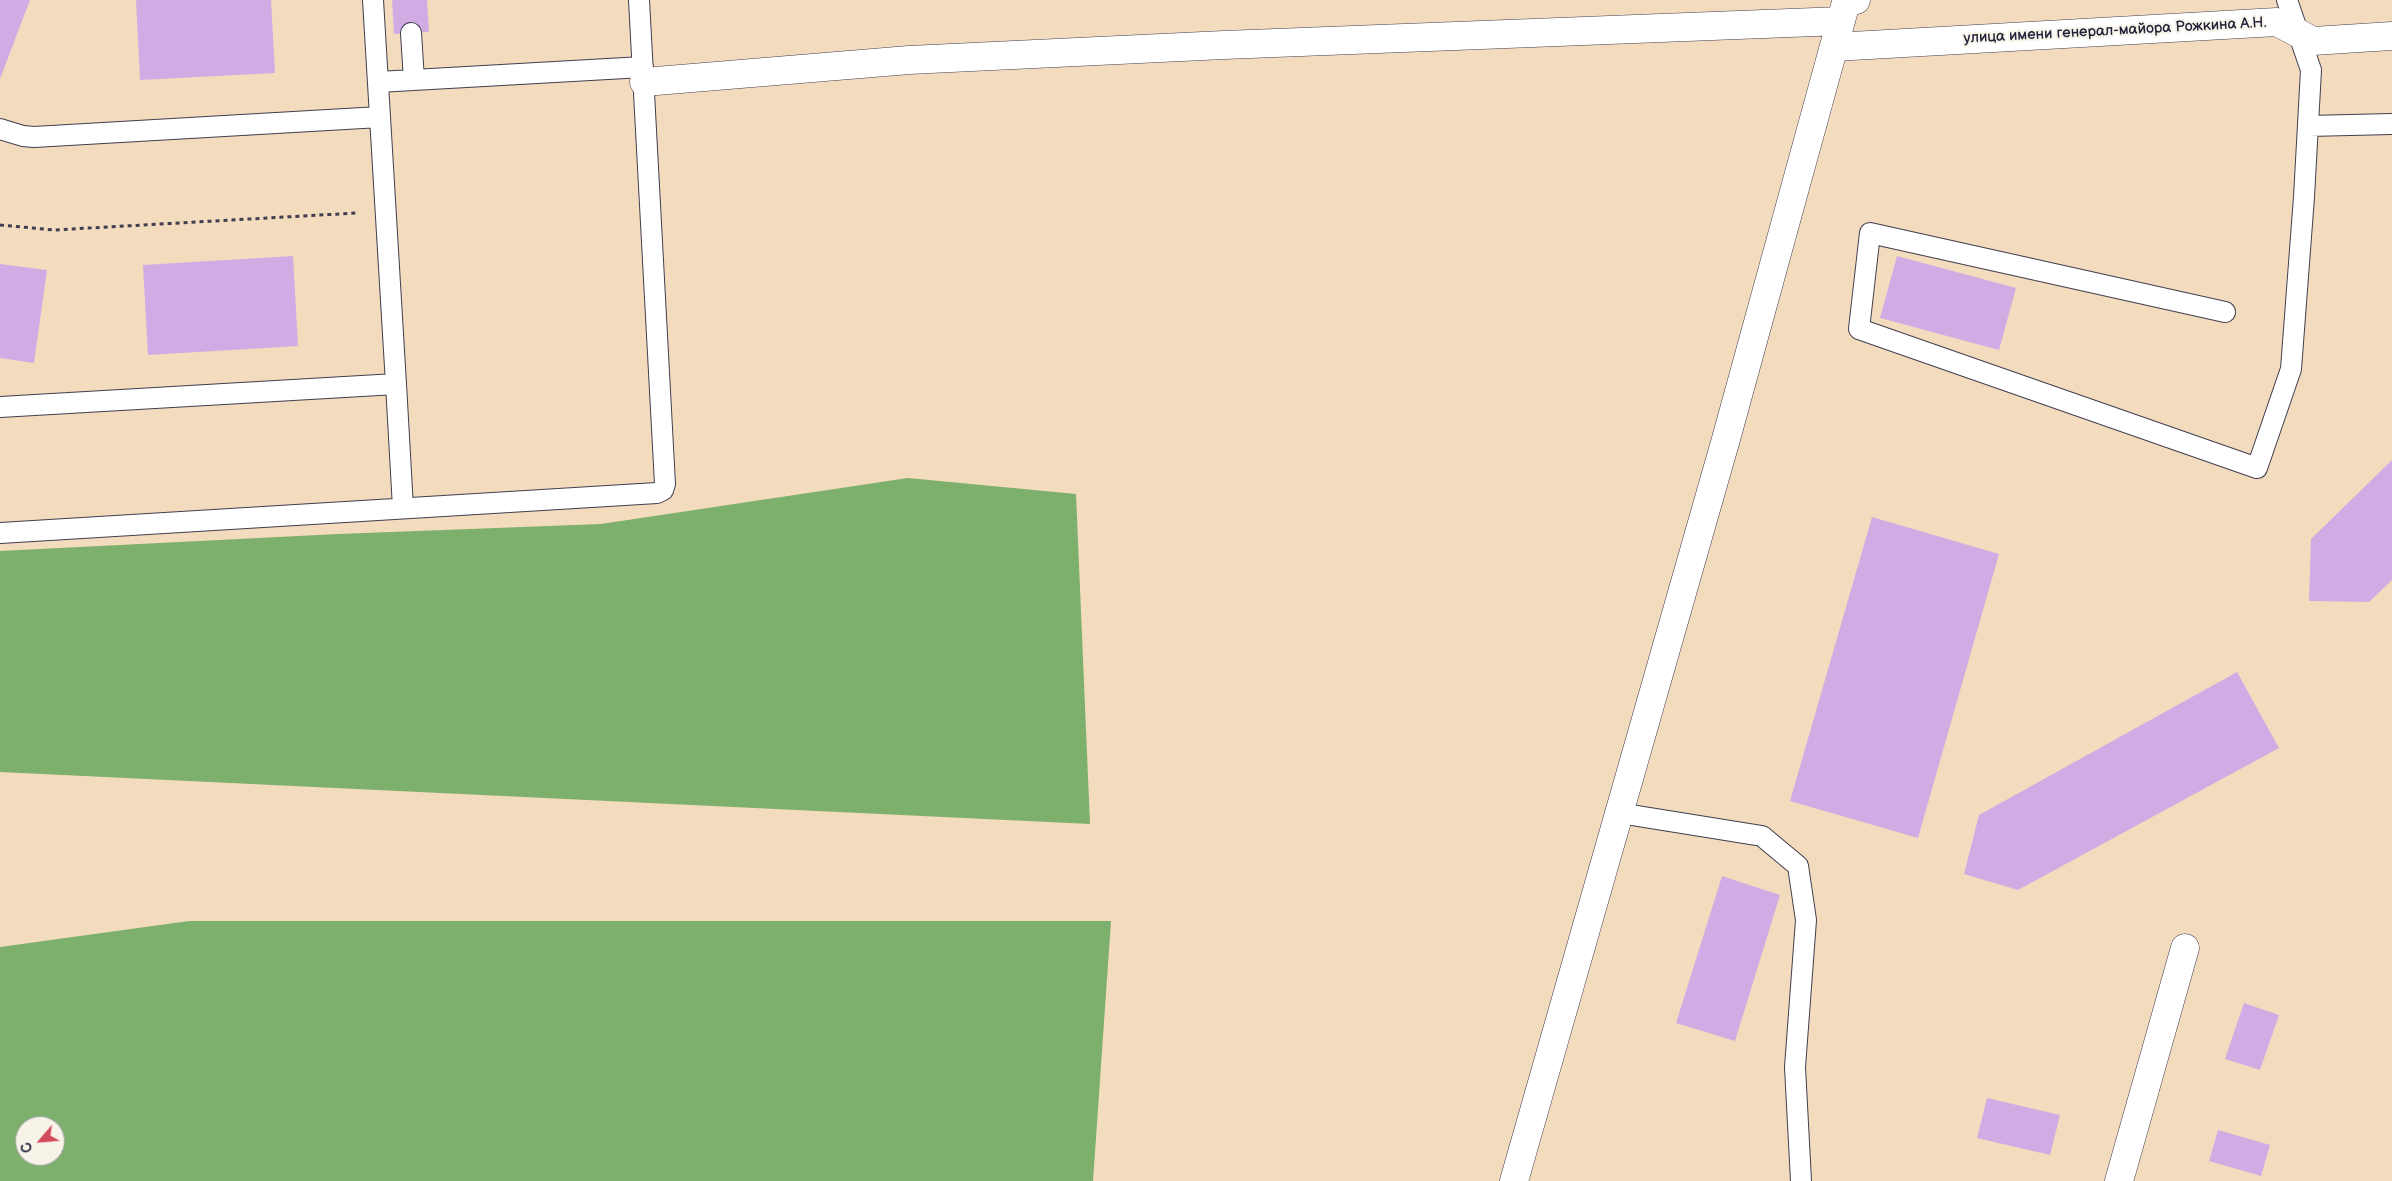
<!DOCTYPE html>
<meta charset="utf-8">
<style>
body{margin:0}
#map{position:relative;width:2392px;height:1181px;overflow:hidden;background:#f3dbbe;font-family:"Balsamiq Sans",sans-serif}
canvas{display:block}
.north{position:absolute;left:15px;top:1116px;width:50px;height:50px;box-sizing:border-box;background:#f7f3e8;border:1px solid #a29fa3;border-radius:50%;rotate:243deg;font-size:14px;font-weight:700;line-height:20px;text-align:center;color:#22223b}
.north::after{content:'';display:block;margin:auto;width:18px;height:22px;background:#d1495b;clip-path:polygon(50% 0,100% 100%,50% 72%,0 100%)}
</style>
<div id="map">
<canvas width="2392" height="1181"></canvas>
<div class="north">С</div>
</div>
<script>
const g = document.querySelector('canvas').getContext('2d');
g.lineJoin = 'round';
function fillPath(path, color) {
  g.fillStyle = color;
  g.fill(path, 'evenodd');
}
function shape(rows) {
  const path = new Path2D();
  for (const r of rows) {
    path.moveTo(r[0], r[1]);
    for (let i = 2; i < r.length; i += 2) path.lineTo(r[i], r[i + 1]);
  }
  return path;
}
function strokePath(path, color, width, dash) {
  g.strokeStyle = color;
  g.lineWidth = width;
  g.lineCap = dash ? 'butt' : 'round';
  g.setLineDash(dash || []);
  g.stroke(path);
}
function label(font, color, halo, rows, align = 'center') {
  g.font = font + ' "Balsamiq Sans",sans-serif';
  g.lineWidth = 4;
  g.setLineDash([]);
  g.textBaseline = 'middle';
  g.strokeStyle = halo;
  g.fillStyle = color;
  for (const [text, x, y, turn = 0] of rows) {
    g.save();
    g.translate(x, y);
    g.rotate((+turn || 0) * Math.PI / 180);
    g.textAlign = isNaN(turn) ? turn : align;
    if (halo) g.strokeText(text, 0, 0);
    g.fillText(text, 0, 0);
    g.restore();
  }
}
const forest = shape([
 [908,478,1076,494,1090,824,0,772,0,551,338,534,601,524],
 [189,921,1111,921,1093,1181,0,1181,0,947],
 [25,1126,55,1126,55,1156,25,1156]
]);
const building = shape([
 [0,0,30,0,0,79],
 [136,0,271,0,275,73,140,80],
 [392,0,427,0,429,32,394,34],
 [293,256,298,346,148,355,143,265],
 [1897,256,2016,288,1999,350,1880,318],
 [0,264,47,270,34,363,0,358],
 [2392,460,2392,580,2369,602,2309,601,2311,539],
 [1872,517,1999,554,1918,838,1790,801],
 [2237,672,2279,748,2018,890,1964,874,1979,815],
 [1722,876,1780,895,1735,1041,1676,1023],
 [2244,1003,2279,1015,2260,1070,2225,1059],
 [1987,1098,2060,1115,2050,1155,1977,1138],
 [2218,1130,2270,1145,2261,1176,2209,1161]
]);
const path = shape([
 [0,225,54,230,356,213]
]);
const service = shape([
 [411,33,414,80],
 [378,82,643,67],
 [2308,126,2392,124],
 [0,129,23,136,34,137,380,117],
 [2225,312,1870,233,1859,329,2257,468,2291,369,2304,197,2311,70,2287,0],
 [396,384,403,508],
 [0,407,396,384,373,0],
 [0,533,657,493,663,490,665,484,639,0],
 [1619,813,1762,836,1798,866,1806,920,1795,1067,1801,1181]
]);
const minor = shape([
 [1834,47,2277,22,2313,41,2392,36],
 [644,82,909,60,1224,45,1841,21],
 [1514,1181,1726,439,1845,6,1847,2,1856,0],
 [2119,1181,2185,948]
]);
const streetNames = [
 ["улица имени генерал-майора Рожкина А.Н.",2115,31,-3]
];
fillPath(forest, '#7db06c');
fillPath(building, '#d1ace4');
strokePath(service, '#413e4f', 22);
strokePath(minor, '#413e4f', 29);
strokePath(path, '#413e4f', 3, [4, 4]);
strokePath(service, '#fff', 20);
strokePath(minor, '#fff', 28);
label('15px', '#22223b', '#f7f3e8', streetNames);
</script>
